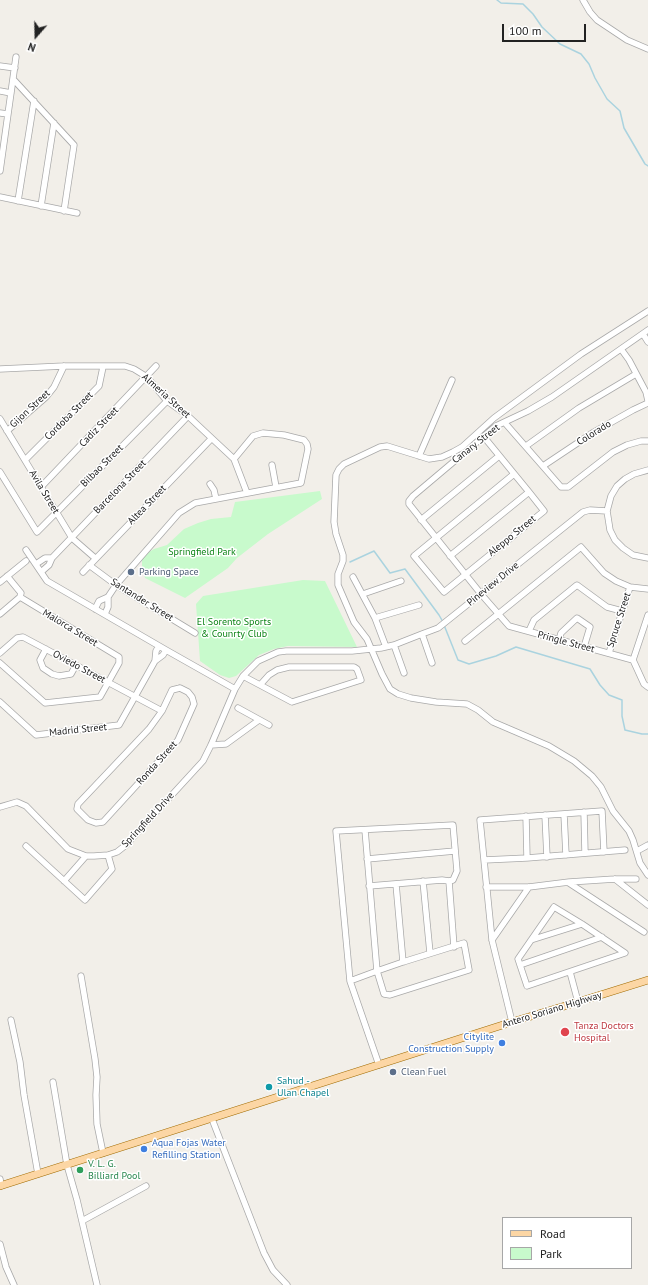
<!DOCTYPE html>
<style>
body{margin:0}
#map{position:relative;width:648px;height:1285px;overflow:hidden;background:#f2efe9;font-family:"PT Sans",sans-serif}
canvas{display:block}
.legend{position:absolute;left:502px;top:1217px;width:130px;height:52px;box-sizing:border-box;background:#fff;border:1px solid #a7a7a7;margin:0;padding:5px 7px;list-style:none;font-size:12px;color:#222}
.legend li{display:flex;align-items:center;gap:8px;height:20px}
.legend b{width:20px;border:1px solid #a7a7a7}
.north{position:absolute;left:16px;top:16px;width:40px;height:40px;-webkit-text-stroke:3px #fff;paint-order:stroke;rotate:200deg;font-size:11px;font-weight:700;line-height:16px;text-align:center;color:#222}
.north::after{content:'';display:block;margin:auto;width:14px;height:18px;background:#222;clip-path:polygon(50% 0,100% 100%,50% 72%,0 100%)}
.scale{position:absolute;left:502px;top:24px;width:84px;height:18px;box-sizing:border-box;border:2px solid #222;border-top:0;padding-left:5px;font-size:12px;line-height:14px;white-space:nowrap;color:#222;-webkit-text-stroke:3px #fff;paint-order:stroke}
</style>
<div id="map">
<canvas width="648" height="1285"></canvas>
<ul class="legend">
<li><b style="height:5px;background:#fcd6a4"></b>Road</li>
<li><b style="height:11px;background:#c8facc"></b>Park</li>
</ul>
<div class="north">N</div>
<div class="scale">100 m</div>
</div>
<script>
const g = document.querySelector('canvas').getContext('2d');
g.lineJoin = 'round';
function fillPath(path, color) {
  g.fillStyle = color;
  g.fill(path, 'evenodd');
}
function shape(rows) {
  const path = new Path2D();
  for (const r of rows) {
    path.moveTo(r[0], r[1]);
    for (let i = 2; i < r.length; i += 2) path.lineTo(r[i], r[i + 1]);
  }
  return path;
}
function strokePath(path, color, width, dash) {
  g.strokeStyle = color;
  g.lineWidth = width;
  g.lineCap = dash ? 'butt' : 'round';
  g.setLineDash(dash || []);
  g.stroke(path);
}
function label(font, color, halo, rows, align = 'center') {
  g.font = font + ' "PT Sans",sans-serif';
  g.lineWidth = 3;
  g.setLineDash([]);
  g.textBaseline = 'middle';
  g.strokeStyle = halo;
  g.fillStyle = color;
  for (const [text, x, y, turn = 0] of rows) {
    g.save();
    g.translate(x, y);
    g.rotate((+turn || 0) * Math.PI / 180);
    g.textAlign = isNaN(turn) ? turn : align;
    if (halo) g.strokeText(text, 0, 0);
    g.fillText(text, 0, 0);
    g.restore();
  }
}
const park = shape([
 [320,491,322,499,268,534,237,558,228,568,185,598,145,578,142,568,142,556,154,549,167,545,184,529,198,523,211,519,231,517,235,502],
 [303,580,325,581,357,647,288,646,274,649,259,655,236,676,229,678,220,675,200,661,196,604,203,596]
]);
const stream = shape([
 [497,0,501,3,523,4,533,14,542,27,560,44,581,54,589,64,595,78,607,99,620,111,624,128,645,164,648,166],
 [350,562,374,551,390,573,405,569,439,615,443,622],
 [444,625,458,660,469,664,496,656,516,647,590,669,600,685,609,695,622,700,622,716,625,730,642,734,648,734]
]);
const minor = shape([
 [583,0,590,12,597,20,627,40,648,49],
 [0,66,15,68],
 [13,79,74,145,64,211],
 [0,91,11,93],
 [0,113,8,114],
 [0,171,16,57],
 [0,197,77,213],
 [18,201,34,101],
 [41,206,54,123],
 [648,311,581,354,494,418,462,447,453,452,442,457,429,459,387,446,380,447,344,464,339,469,336,475,334,522,336,534,343,555,343,561,338,574,338,585,354,622,367,639,382,674,390,689,398,694,411,698,436,702,467,704,478,710,493,722,549,746,574,761,592,776,601,787,613,811,629,831,633,840,640,863,648,875],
 [648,330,552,397,528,411,496,426,413,496,409,501,409,504,481,594,509,626,633,660,644,684,648,687],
 [643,334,648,342],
 [621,349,629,360,646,392,648,401],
 [0,369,64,366,125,366,134,369,147,377,167,401,188,416,234,459,247,493],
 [0,419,72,538,95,558],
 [505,423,561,487,568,487,613,452,627,445,641,441,648,441],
 [7,431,46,397,54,387,64,366],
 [484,437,529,492,544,511,444,592,414,556,514,474],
 [526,446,579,408,636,374],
 [419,456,452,380],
 [25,460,99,386,103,367],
 [272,465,276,487],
 [543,466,594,432,633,410,648,403],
 [648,470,634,474,625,479,617,486,611,496,607,511,610,530,615,540,623,548,633,555,648,558],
 [0,472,37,532,167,401],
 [210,484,214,490,216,499],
 [41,487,156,366],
 [421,520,499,456],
 [26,550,47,581,166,650,235,689],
 [450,556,529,492],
 [52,558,188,416],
 [36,564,45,558,52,558,49,565,41,572],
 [89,565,116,585,195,633],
 [83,572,211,439],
 [353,577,375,618,386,647],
 [0,582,26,561],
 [363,594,401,581],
 [95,609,99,601,108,597,116,585,179,513,195,503,301,483,308,449,307,444,304,440,284,435,263,433,253,436,234,459],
 [0,614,20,597],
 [105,614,108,607,108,597],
 [375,618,419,605],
 [529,631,534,620,577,585,607,607,622,611],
 [422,634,432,663],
 [559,640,561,633,577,618,590,627,584,647],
 [465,641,581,547,604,573,616,581,630,587,648,589],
 [394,645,404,673],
 [46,649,40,660,43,668,52,674,59,676,71,674,76,665],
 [0,653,17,638,23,637,162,711],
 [609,653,630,587],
 [633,660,648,615],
 [155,661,163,655,166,650],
 [0,663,45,703,100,697,119,663,119,657,20,597,21,593,7,576],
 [243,676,260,685,292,702,361,680,357,669,354,667,289,667,277,670,269,675,260,685],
 [180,688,188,692,192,697,194,704,178,740,103,822,96,823,88,820,77,809,78,804,149,729,162,711,172,690,180,688],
 [0,702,36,735,119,725,155,661,156,651,159,646],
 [238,708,269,725],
 [211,745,226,744,259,720],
 [0,807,17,802,26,806,68,849,86,856,94,856,108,855,117,852,126,845,203,761,211,745,235,689,243,676,258,661,278,652,286,651,352,651,381,648,394,645,422,634,438,628,583,512,590,510,607,511],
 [584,812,585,853],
 [564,814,566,855],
 [545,815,547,857],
 [526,816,527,858],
 [26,846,85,900,112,869,108,855],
 [637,851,648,845],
 [367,859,455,851],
 [484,860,527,858,625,850],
 [615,879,648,905],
 [64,881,86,856],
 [423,881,430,953],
 [569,883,644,932],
 [396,884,403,962],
 [369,886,442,880,449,881],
 [486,887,529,887,569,882,615,879,636,879],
 [554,907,582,924,625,953,527,986,518,959,554,907],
 [492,940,529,887],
 [531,940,582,924],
 [520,965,602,937],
 [570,972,578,1002],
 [81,976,95,1059,97,1077,96,1095,97,1124,103,1153],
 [350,981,377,971,403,962,464,943,469,970,390,995,384,994,377,971,365,830],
 [11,1020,20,1062,24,1095,38,1174],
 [512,1022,492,940,480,820,602,811,604,852],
 [379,1065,350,981,336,831,453,825,457,871,453,880,449,881,454,947],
 [53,1082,67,1165,77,1200,97,1285],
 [212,1119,264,1253,273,1270,287,1285],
 [0,1179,1,1186],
 [82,1221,146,1186],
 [0,1244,6,1267,14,1285]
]);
const major = shape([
 [0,1186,512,1022,578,1002,648,980]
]);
const markers = [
 [131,572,4,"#5c6f8a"],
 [565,1032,5,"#e0444e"],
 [502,1043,4,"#3f7fe0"],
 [393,1072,4,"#5c6f8a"],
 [269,1087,4,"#0f9aa8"],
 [144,1149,4,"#3f7fe0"],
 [80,1170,4,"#2e9e5b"]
];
const streetNames = [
 ["Almeria Street",166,396,42],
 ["Gijon Street",30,409,-43],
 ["Cordoba Street",69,416,-45],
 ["Cadiz Street",99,427,-46],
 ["Colorado",594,433,-32],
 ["Canary Street",476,444,-38],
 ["Bilbao Street",102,466,-45],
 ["Barcelona Street",120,487,-46],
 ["Avila Street",44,492,59],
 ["Altea Street",147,505,-46],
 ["Aleppo Street",512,536,-39],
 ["Pineview Drive",493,584,-39],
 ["Santander Street",142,600,32],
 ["Spruce Street",619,620,-72],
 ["Malorca Street",70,628,31],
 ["Pringle Street",566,642,15],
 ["Oviedo Street",79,667,28],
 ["Madrid Street",78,730,-6],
 ["Ronda Street",157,763,-48],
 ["Springfield Drive",148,820,-47],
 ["Antero Soriano Highway",552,1010,-17]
];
const parkNames = [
 ["Springfield Park",202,552],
 ["El Sorento Sports",234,622],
 ["& Counrty Club",234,634]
];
const serviceNames = [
 ["Parking Space",139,572],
 ["Clean Fuel",401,1072]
];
const healthNames = [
 ["Tanza Doctors",574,1026],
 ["Hospital",574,1038]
];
const shopNames = [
 ["Citylite",494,1037],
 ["Construction Supply",494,1049],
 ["Aqua Fojas Water",152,1143,"left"],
 ["Refilling Station",152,1155,"left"]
];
const cultureNames = [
 ["Sahud -",277,1081],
 ["Ulan Chapel",277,1093]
];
const leisureNames = [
 ["V. L. G.",88,1164],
 ["Billiard Pool",88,1176]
];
fillPath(park, '#c8facc');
strokePath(stream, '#aad3df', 1.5);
strokePath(minor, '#a9a9a9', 7);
strokePath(major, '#a06b00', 8);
strokePath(minor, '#fff', 5.5);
strokePath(major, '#fcd6a4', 7);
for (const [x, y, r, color] of markers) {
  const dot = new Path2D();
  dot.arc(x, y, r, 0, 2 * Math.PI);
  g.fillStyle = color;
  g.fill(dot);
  strokePath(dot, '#fff', 1.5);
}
label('10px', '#222', '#fff', streetNames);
label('10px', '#0c8416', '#fff', parkNames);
label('10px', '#4e5e75', '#fff', serviceNames, 'left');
label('10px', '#be3a42', '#fff', healthNames, 'left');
label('10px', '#366cbe', '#fff', shopNames, 'right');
label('10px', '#0d838f', '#fff', cultureNames, 'left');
label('10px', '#27864d', '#fff', leisureNames, 'left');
</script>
